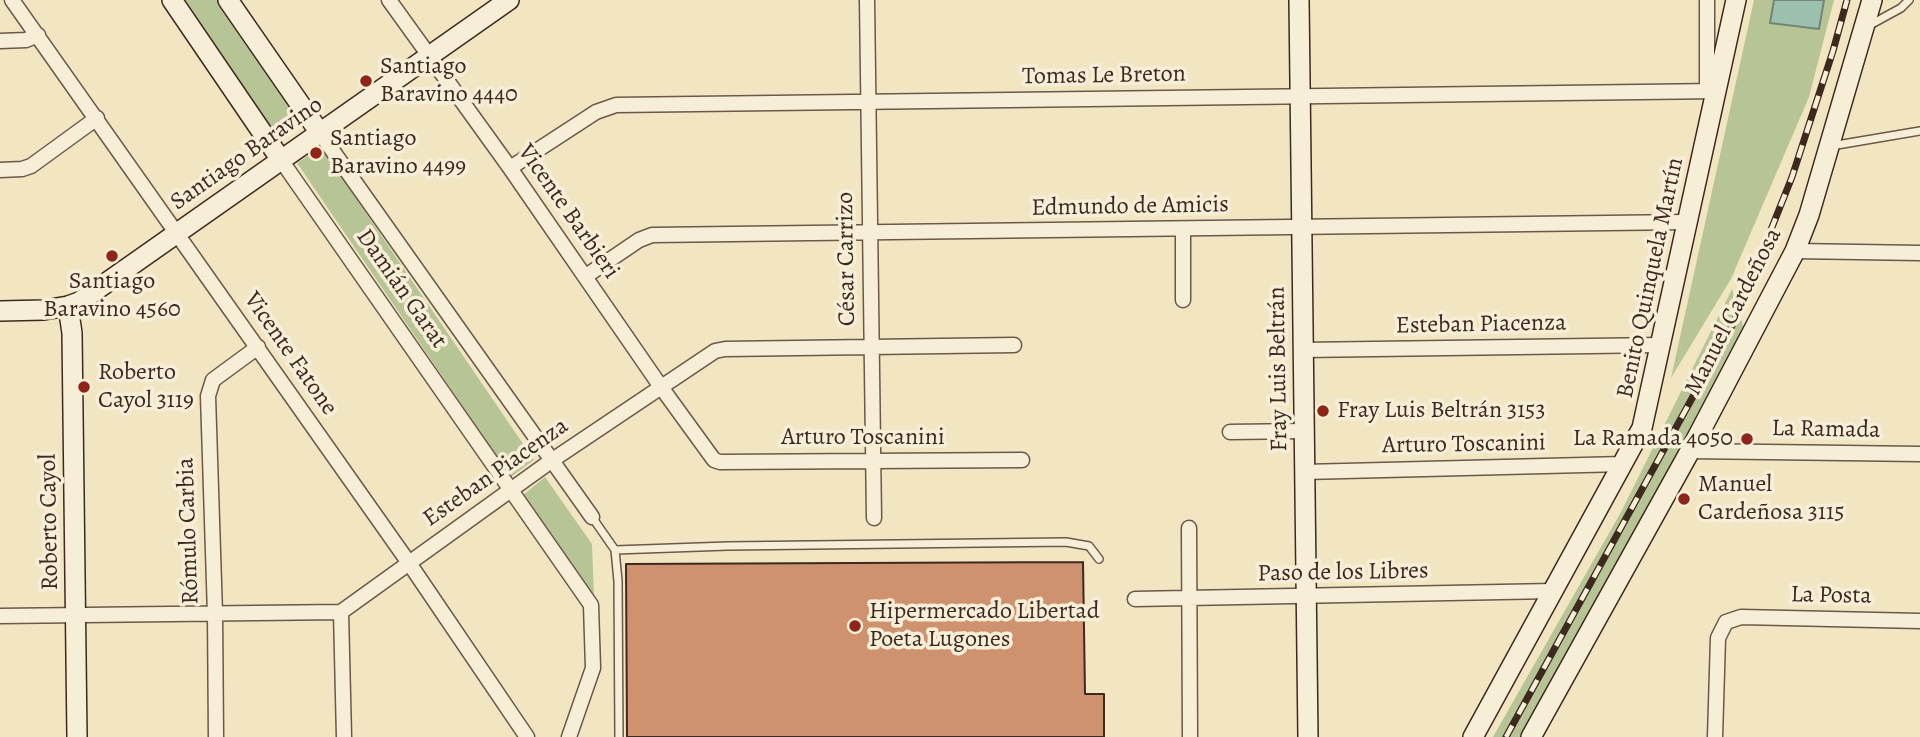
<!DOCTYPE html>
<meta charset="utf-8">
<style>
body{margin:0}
canvas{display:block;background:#f2e5c2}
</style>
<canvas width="1920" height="737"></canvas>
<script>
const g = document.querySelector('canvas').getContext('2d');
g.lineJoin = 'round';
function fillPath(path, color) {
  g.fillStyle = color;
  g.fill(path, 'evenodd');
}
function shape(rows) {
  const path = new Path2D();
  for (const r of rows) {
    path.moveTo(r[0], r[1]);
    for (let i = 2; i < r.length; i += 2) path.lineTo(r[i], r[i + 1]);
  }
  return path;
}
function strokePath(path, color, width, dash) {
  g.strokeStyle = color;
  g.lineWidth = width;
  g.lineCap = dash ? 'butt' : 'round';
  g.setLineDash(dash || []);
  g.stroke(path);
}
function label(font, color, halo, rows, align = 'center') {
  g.font = font + ' Alegreya,serif';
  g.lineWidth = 7;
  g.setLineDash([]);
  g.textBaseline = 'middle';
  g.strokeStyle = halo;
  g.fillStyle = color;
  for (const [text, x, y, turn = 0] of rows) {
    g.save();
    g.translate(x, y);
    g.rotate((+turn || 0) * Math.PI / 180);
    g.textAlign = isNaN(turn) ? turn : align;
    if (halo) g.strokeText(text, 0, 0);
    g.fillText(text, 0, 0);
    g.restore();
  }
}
const green = shape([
 [184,0,219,0,304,124,280,140],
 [1754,0,1834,0,1809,97,1731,279,1671,378],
 [321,147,534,460,511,477,297,163],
 [1732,289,1745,332,1522,737,1493,737,1621,512],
 [545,477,592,544,594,596,522,496]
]);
const water = shape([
 [1774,0,1824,0,1819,29,1770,23,1774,0]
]);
const building = shape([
 [1083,562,1085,694,1104,694,1104,737,627,737,626,564,1083,562]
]);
const service = shape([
 [1868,26,1901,8,1909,0],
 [1831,146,1920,131],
 [592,517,615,550,618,581,619,737],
 [615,550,728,546,1066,542,1089,546,1099,559]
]);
const minor = shape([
 [12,0,409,563,527,737],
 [389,0,510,168,661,387,714,460,720,462,1022,460],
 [867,0,874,518],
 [1707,0,1707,90],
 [0,41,26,40,38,35],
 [320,133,592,517],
 [281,160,591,605,593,668,569,737],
 [510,168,596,112,616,105,1718,91],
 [0,170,22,169,31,166,97,118],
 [1183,229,1183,300],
 [1795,251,1920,253],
 [586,276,639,240,652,235,1687,222],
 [1303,350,1661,345],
 [1230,432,1304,431],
 [1690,451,1920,454],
 [1304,472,1624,464],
 [1189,528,1190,737],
 [1135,599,1553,591],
 [341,612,344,737],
 [0,616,341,612,551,461,715,351,725,349,1014,345],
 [216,737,215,614,208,396,213,380,258,347],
 [1715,737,1718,638,1726,622,1741,617,1920,621]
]);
const secondary = shape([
 [172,0,281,160],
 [228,0,320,133],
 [1299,0,1308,737],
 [68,306,72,333,77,737],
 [0,311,44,310,68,306,79,302,509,0],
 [1473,737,1642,428,1736,0],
 [1531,737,1690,451,1795,251,1809,215,1872,0]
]);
const rail = shape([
 [1506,737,1735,320,1792,177,1833,51,1847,0]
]);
const markers = [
 [366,81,7,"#8f2418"],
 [316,153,7,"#8f2418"],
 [112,256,7,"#8f2418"],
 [84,387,7,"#8f2418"],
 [1323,411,7,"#8f2418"],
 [1747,439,7,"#8f2418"],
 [1684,499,7,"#8f2418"],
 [855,626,7,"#8f2418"]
];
const poiNames = [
 ["Santiago",380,67],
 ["Baravino 4440",380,95],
 ["Santiago",330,139],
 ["Baravino 4499",330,167],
 ["Santiago",112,282,"center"],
 ["Baravino 4560",112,310,"center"],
 ["Roberto",98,373],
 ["Cayol 3119",98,401],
 ["Fray Luis Beltrán 3153",1337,411],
 ["La Ramada 4050",1733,439,"right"],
 ["Manuel",1698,485],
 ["Cardeñosa 3115",1698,513],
 ["Hipermercado Libertad",869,612],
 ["Poeta Lugones",869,640]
];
const streetNames = [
 ["Tomas Le Breton",1104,76,-1],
 ["Santiago Baravino",247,154,-35],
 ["Edmundo de Amicis",1130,207,-1],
 ["Vicente Barbieri",568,212,55],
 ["César Carrizo",847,259,-91],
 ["Benito Quinquela Martín",1651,278,-78],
 ["Damián Garat",401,289,55],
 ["Manuel Cardeñosa",1734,312,-63],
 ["Esteban Piacenza",1481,325,-1],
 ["Vicente Fatone",290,354,55],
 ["Fray Luis Beltrán",1279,369,-91],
 ["La Ramada",1826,430,1],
 ["Arturo Toscanini",863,438],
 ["Arturo Toscanini",1464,445,-1],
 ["Esteban Piacenza",496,473,-35],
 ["Roberto Cayol",50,522,-91],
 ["Rómulo Carbia",189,531,-92],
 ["Paso de los Libres",1343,573,-1],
 ["La Posta",1831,596,1]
];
fillPath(green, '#b7c596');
fillPath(water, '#9cc0ae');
strokePath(water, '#768475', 2);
fillPath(building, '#cf926f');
strokePath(building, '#3e2920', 2);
strokePath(service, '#6b5848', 10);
strokePath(minor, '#6b5848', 17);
strokePath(secondary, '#3e2920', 22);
strokePath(service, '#f7eed7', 7);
strokePath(minor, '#f7eed7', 14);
strokePath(secondary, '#f7eed7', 19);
strokePath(rail, '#3e2920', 7);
strokePath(rail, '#f7eed7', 4.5, [13]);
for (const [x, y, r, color] of markers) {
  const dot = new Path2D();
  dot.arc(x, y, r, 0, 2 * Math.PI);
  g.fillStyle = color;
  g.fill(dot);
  strokePath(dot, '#f7eed7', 2.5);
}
label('24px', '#3e2920', '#f7eed7', poiNames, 'left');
label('24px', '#3e2920', '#f7eed7', streetNames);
</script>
